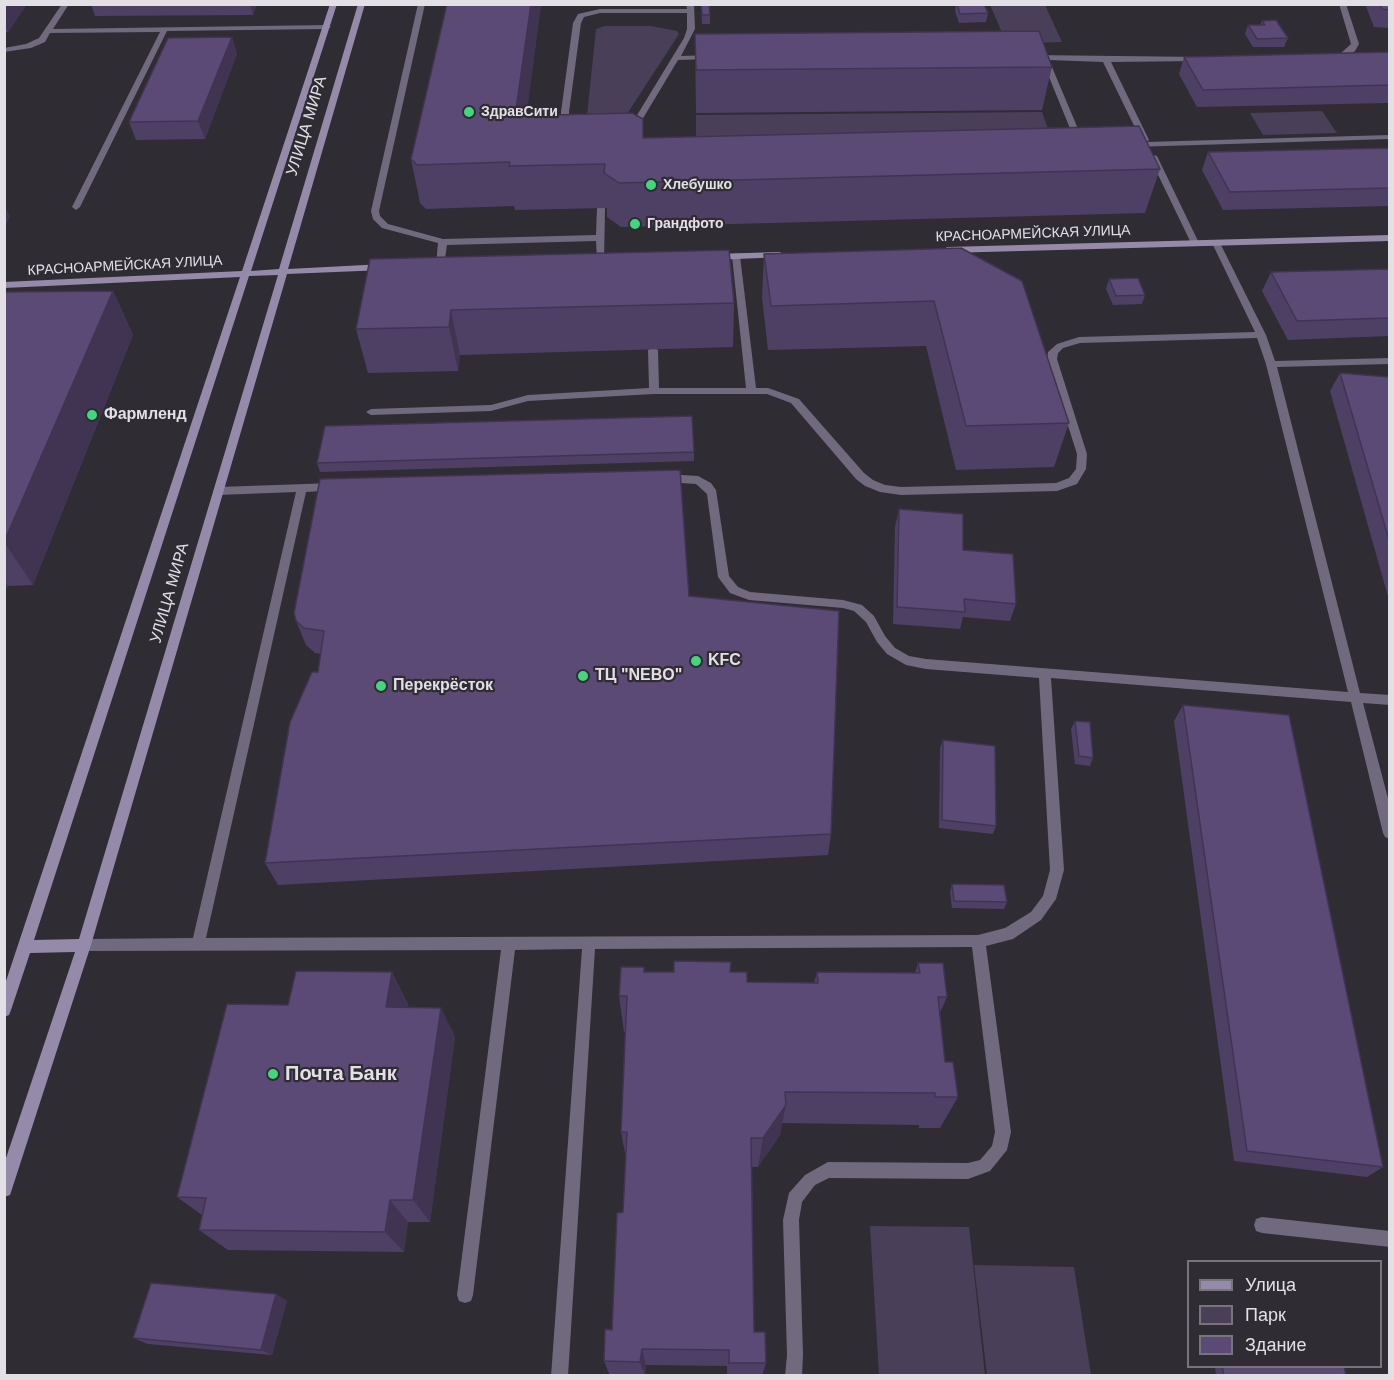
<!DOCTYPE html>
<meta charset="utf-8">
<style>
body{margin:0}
#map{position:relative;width:1394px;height:1380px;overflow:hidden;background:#2f2c34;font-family:Helvetica,sans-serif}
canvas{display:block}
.frame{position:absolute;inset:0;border:6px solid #e2e0e5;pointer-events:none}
.legend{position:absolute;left:1187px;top:1260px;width:195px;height:108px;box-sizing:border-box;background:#2f2c34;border:2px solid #77747b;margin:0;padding:8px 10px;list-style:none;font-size:18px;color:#e2e0e5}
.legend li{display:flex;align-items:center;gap:12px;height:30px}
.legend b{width:30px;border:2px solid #77747b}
</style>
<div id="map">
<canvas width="1394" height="1380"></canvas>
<div class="frame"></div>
<ul class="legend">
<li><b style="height:8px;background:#968aaa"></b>Улица</li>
<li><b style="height:16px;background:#493f58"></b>Парк</li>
<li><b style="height:16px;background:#5b4a75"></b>Здание</li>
</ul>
</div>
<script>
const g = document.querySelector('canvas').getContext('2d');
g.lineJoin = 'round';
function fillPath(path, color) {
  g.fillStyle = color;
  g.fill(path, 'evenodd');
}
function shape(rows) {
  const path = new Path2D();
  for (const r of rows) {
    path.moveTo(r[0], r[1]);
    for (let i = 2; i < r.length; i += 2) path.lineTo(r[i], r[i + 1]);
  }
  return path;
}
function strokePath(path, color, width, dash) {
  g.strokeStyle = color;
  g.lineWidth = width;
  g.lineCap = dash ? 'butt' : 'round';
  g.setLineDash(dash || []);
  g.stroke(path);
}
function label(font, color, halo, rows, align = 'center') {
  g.font = font + ' Helvetica,sans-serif';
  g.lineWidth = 4.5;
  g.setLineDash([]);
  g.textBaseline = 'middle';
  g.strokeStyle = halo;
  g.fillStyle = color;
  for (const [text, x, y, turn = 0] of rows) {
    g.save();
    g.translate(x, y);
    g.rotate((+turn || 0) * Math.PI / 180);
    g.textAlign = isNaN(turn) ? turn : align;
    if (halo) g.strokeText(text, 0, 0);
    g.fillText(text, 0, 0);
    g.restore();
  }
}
const green = shape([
 [990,5,1045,5,1062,42,1007,44],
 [605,26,651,26,677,31,679,34,616,131,586,125,596,29],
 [1322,111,1337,133,1263,135,1250,113],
 [1042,112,1048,129,696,138,696,115],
 [870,1226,969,1227,985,1375,879,1375],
 [974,1265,1074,1267,1091,1375,987,1375]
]);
const lane = shape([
 [62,4,69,4,53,29,327,25,331,27,327,29,167,31,80,207,76,210,72,207,160,32,50,33,45,42,31,48,4,52,4,48,26,44,39,38,62,4],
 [418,4,425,4,379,211,380,216,388,224,443,239,596,235,597,208,601,205,605,208,604,262,598,262,597,260,596,241,447,245,444,265,440,268,436,265,438,243,382,228,373,219,371,211,418,4],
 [686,4,694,4,695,29,681,56,711,55,715,57,711,59,678,60,636,130,632,132,628,130,684,38,687,29,687,13,600,13,584,17,581,23,569,112,569,118,577,127,570,129,561,119,561,112,573,23,578,14,600,9,687,9,686,4],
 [1339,4,1346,4,1359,44,1355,51,1346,57,1331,58,1327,56,1328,54,1341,53,1351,44,1339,4],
 [1031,55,1203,57,1203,61,1200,61,1111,62,1149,140,1146,142,1390,135,1390,139,1133,147,1129,145,1130,143,1144,142,1141,140,1103,62,1049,60,1084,143,1080,145,1076,143,1042,60,1031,59,1031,55],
 [1150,154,1157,156,1199,243,1198,245,1191,243,1149,156,1150,154],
 [1216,240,1220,243,1266,335,1275,361,1390,358,1390,364,1277,367,1360,693,1390,695,1390,705,1363,703,1390,806,1390,839,1385,837,1383,833,1351,702,1051,678,1064,870,1056,899,1041,920,1013,939,986,946,1011,1132,1007,1150,990,1171,968,1179,829,1178,815,1185,802,1202,799,1220,803,1355,802,1376,785,1376,787,1355,783,1220,789,1193,805,1175,828,1162,968,1163,980,1160,992,1146,995,1132,972,947,595,949,568,1376,551,1376,582,949,515,950,473,1295,471,1301,465,1303,459,1301,457,1295,501,950,84,951,79,950,77,945,79,940,84,939,193,938,296,492,218,495,213,491,218,487,334,483,338,484,339,487,338,490,306,492,206,938,978,935,1005,928,1031,912,1043,896,1050,870,1039,678,926,669,906,665,887,654,877,642,866,622,854,611,843,608,749,600,730,593,718,577,707,494,696,484,666,482,661,478,666,474,698,476,711,483,716,490,729,576,738,587,750,592,843,600,862,605,874,616,885,636,895,648,909,656,926,659,1348,692,1266,364,1257,338,1080,343,1063,348,1058,353,1057,359,1087,454,1086,469,1077,484,1057,491,901,495,880,492,865,486,856,479,791,403,767,394,654,394,528,401,491,411,371,415,366,412,371,409,491,405,528,395,649,388,648,350,653,347,658,350,659,388,746,388,732,256,736,253,740,256,756,388,768,388,799,399,864,473,873,480,885,485,901,487,1056,483,1069,478,1076,469,1077,454,1047,359,1048,352,1057,344,1079,337,1255,332,1212,243,1216,240],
 [1262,1217,1390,1231,1390,1247,1262,1233,1256,1231,1254,1225,1256,1219,1262,1217]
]);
const secondary = shape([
 [330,4,337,4,251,271,279,269,358,4,365,4,288,269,384,264,388,267,384,270,287,274,91,945,12,1189,10,1195,4,1197,4,1164,75,952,30,953,11,1010,9,1015,4,1017,4,987,240,277,4,288,4,282,242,271,330,4],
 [278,275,79,939,34,940,249,276,278,275],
 [1390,235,1390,241,947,253,943,250,947,247,1390,235],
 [780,252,784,255,783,257,713,260,709,257,713,254,780,252]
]);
const wall = shape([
 [4,4,27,4,8,32,4,32],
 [91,4,257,4,253,15,95,16],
 [447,4,541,4,526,116,644,138,1160,169,1145,213,621,227,607,217,607,208,515,210,514,206,426,209,420,203,411,159],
 [701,4,710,15,710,24,702,24],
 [956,4,984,4,988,13,986,22,959,23,955,11],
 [1365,4,1389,4,1389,28,1374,27],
 [1262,21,1288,38,1284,47,1253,47,1245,34,1248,25,1260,25],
 [695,34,1052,67,1042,110,696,113],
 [232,37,237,54,205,139,136,140,129,122],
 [1389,52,1389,103,1197,107,1179,74,1184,57],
 [1389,148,1389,206,1223,210,1202,170,1208,152],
 [764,254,1022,281,1069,423,1054,467,956,470,926,346,768,350,762,298],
 [370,259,734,303,733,347,460,355,458,371,368,373,356,329],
 [1389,269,1389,336,1288,340,1262,291,1271,272],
 [1109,279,1145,295,1142,304,1113,305,1106,289],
 [113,291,133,335,33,585,8,586,4,593,4,292],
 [1340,373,1389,377,1389,600,1330,391],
 [694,452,694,461,320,472,317,463],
 [899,509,963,550,1016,604,1010,621,963,617,960,629,893,624,895,527],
 [689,596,831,834,828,855,278,885,265,863,318,672,321,654,315,653,306,645,296,621],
 [1183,705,1383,1167,1367,1177,1234,1161,1174,721],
 [1075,721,1093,758,1090,766,1075,764,1071,729],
 [943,740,996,826,993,834,939,828,940,748],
 [952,884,1007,902,1004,909,952,908,950,892],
 [918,963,947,997,939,1015,945,1062,958,1097,940,1128,919,1128,919,1125,782,1123,780,1135,758,1167,752,1167,754,1332,766,1363,762,1376,727,1376,727,1366,646,1365,645,1376,610,1376,604,1361,612,1330,623,1212,626,1158,621,1132,625,1032,624,1032,619,996,644,967,645,972,730,972,747,982,814,983,817,972,915,973],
 [392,972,408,1004,407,1007,441,1008,455,1037,430,1222,408,1222,404,1252,228,1250,199,1230,202,1215,177,1197,288,1005],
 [276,1294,287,1301,272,1355,148,1344,133,1338],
 [1215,1366,1344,1366,1346,1376,1216,1376]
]);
const shadedWall = shape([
 [8,4,27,4,8,32,4,24,4,9],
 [250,4,257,4,253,15],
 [531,4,541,4,521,159,515,116],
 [232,37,237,54,205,139,198,121],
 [5,207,10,217,4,228,4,208],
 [113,291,133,335,33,585,4,542],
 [451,310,460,355,458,371,449,327],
 [4,581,8,586,4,593],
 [392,972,408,1004,403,1037,386,1007],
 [441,1008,455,1037,430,1222,413,1200],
 [786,1105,780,1135,758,1167,763,1138],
 [390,1200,408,1222,404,1252,385,1232],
 [276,1294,287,1301,272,1355,261,1350],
 [642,1349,646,1365,645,1376,640,1362]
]);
const building = shape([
 [447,4,531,4,515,116,632,113,643,119,643,138,1139,126,1160,169,619,183,604,173,605,164,509,166,510,162,417,165,411,159,447,4],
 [701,4,709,4,710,15,702,15,701,4],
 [957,4,984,4,988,13,960,14,957,4],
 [1380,4,1389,4,1389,10,1382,9,1380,4],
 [1276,20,1288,38,1257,39,1248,25,1265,25,1262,21,1276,20],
 [1039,31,1052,67,696,70,695,34,1039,31],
 [232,37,198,121,129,122,168,38,232,37],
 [1389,52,1389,85,1203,90,1184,57,1389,52],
 [1389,148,1389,188,1230,192,1208,152,1389,148],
 [961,248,1022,281,1069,423,966,426,934,301,771,306,764,254,961,248],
 [729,250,734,303,451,310,449,327,356,329,370,259,729,250],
 [1389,269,1389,318,1297,321,1271,272,1389,269],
 [1138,278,1145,295,1116,296,1109,279,1138,278],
 [113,291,4,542,4,292,113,291],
 [1340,373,1389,377,1389,540,1340,373],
 [692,416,694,452,317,463,325,426,692,416],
 [680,470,689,596,839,611,831,834,265,863,290,722,312,672,318,672,324,631,304,628,296,621,294,613,320,479,680,470],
 [899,509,963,514,963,550,1013,554,1016,604,964,599,965,612,897,607,899,509],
 [1183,705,1289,715,1383,1167,1247,1151,1183,705],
 [1075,721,1090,722,1093,758,1079,756,1075,721],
 [943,740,995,746,996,826,942,820,943,740],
 [952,884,1004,885,1007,902,954,901,952,884],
 [674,961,731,962,730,972,747,972,747,982,818,983,817,972,920,973,918,963,943,963,947,997,938,997,945,1062,953,1062,958,1097,935,1097,935,1093,785,1092,786,1105,763,1138,751,1138,754,1332,765,1332,766,1363,729,1363,729,1350,642,1349,640,1362,604,1361,605,1329,612,1330,617,1213,623,1212,627,1132,621,1132,627,996,619,996,621,967,644,967,644,972,674,972,674,961],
 [296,971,392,972,386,1007,441,1008,413,1200,390,1200,385,1232,199,1230,206,1198,177,1197,227,1004,288,1005,296,971],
 [151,1283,276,1294,261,1350,133,1338,151,1283],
 [1222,1366,1344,1366,1346,1376,1224,1376,1222,1366]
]);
const markers = [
 [469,112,6,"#42d77b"],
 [651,185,6,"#42d77b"],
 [635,224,6,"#42d77b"],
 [92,415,6,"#42d77b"],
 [696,661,6,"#42d77b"],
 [583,676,6,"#42d77b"],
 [381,686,6,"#42d77b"],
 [273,1074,6,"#42d77b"]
];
const farPoinames = [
 ["ЗдравСити",481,112],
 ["Хлебушко",663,185],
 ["Грандфото",647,224]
];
const farStreetnames = [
 ["КРАСНОАРМЕЙСКАЯ УЛИЦА",1033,234,-2],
 ["КРАСНОАРМЕЙСКАЯ УЛИЦА",125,266,-3]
];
const streetNames = [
 ["УЛИЦА МИРА",307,126,-73],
 ["УЛИЦА МИРА",170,593,-74]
];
const poiNames = [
 ["Фармленд",104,415],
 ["KFC",708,661],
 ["ТЦ \"NEBO\"",595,676],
 ["Перекрёсток",393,686]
];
const nearPoinames = [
 ["Почта Банк",285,1074]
];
fillPath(green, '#493f58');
fillPath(lane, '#71697d');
fillPath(secondary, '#968aaa');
fillPath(wall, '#4e4065');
fillPath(shadedWall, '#403452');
fillPath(building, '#5b4a75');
strokePath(building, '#403452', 1.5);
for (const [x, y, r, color] of markers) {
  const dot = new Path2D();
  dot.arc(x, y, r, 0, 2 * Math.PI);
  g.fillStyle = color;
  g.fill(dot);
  strokePath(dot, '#2f2c34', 2);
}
label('bold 14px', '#e2e0e5', '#2f2c34', farPoinames, 'left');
label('14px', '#e2e0e5', '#2f2c34', farStreetnames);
label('16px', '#e2e0e5', '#2f2c34', streetNames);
label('bold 16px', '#e2e0e5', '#2f2c34', poiNames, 'left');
label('bold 20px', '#e2e0e5', '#2f2c34', nearPoinames, 'left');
</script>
